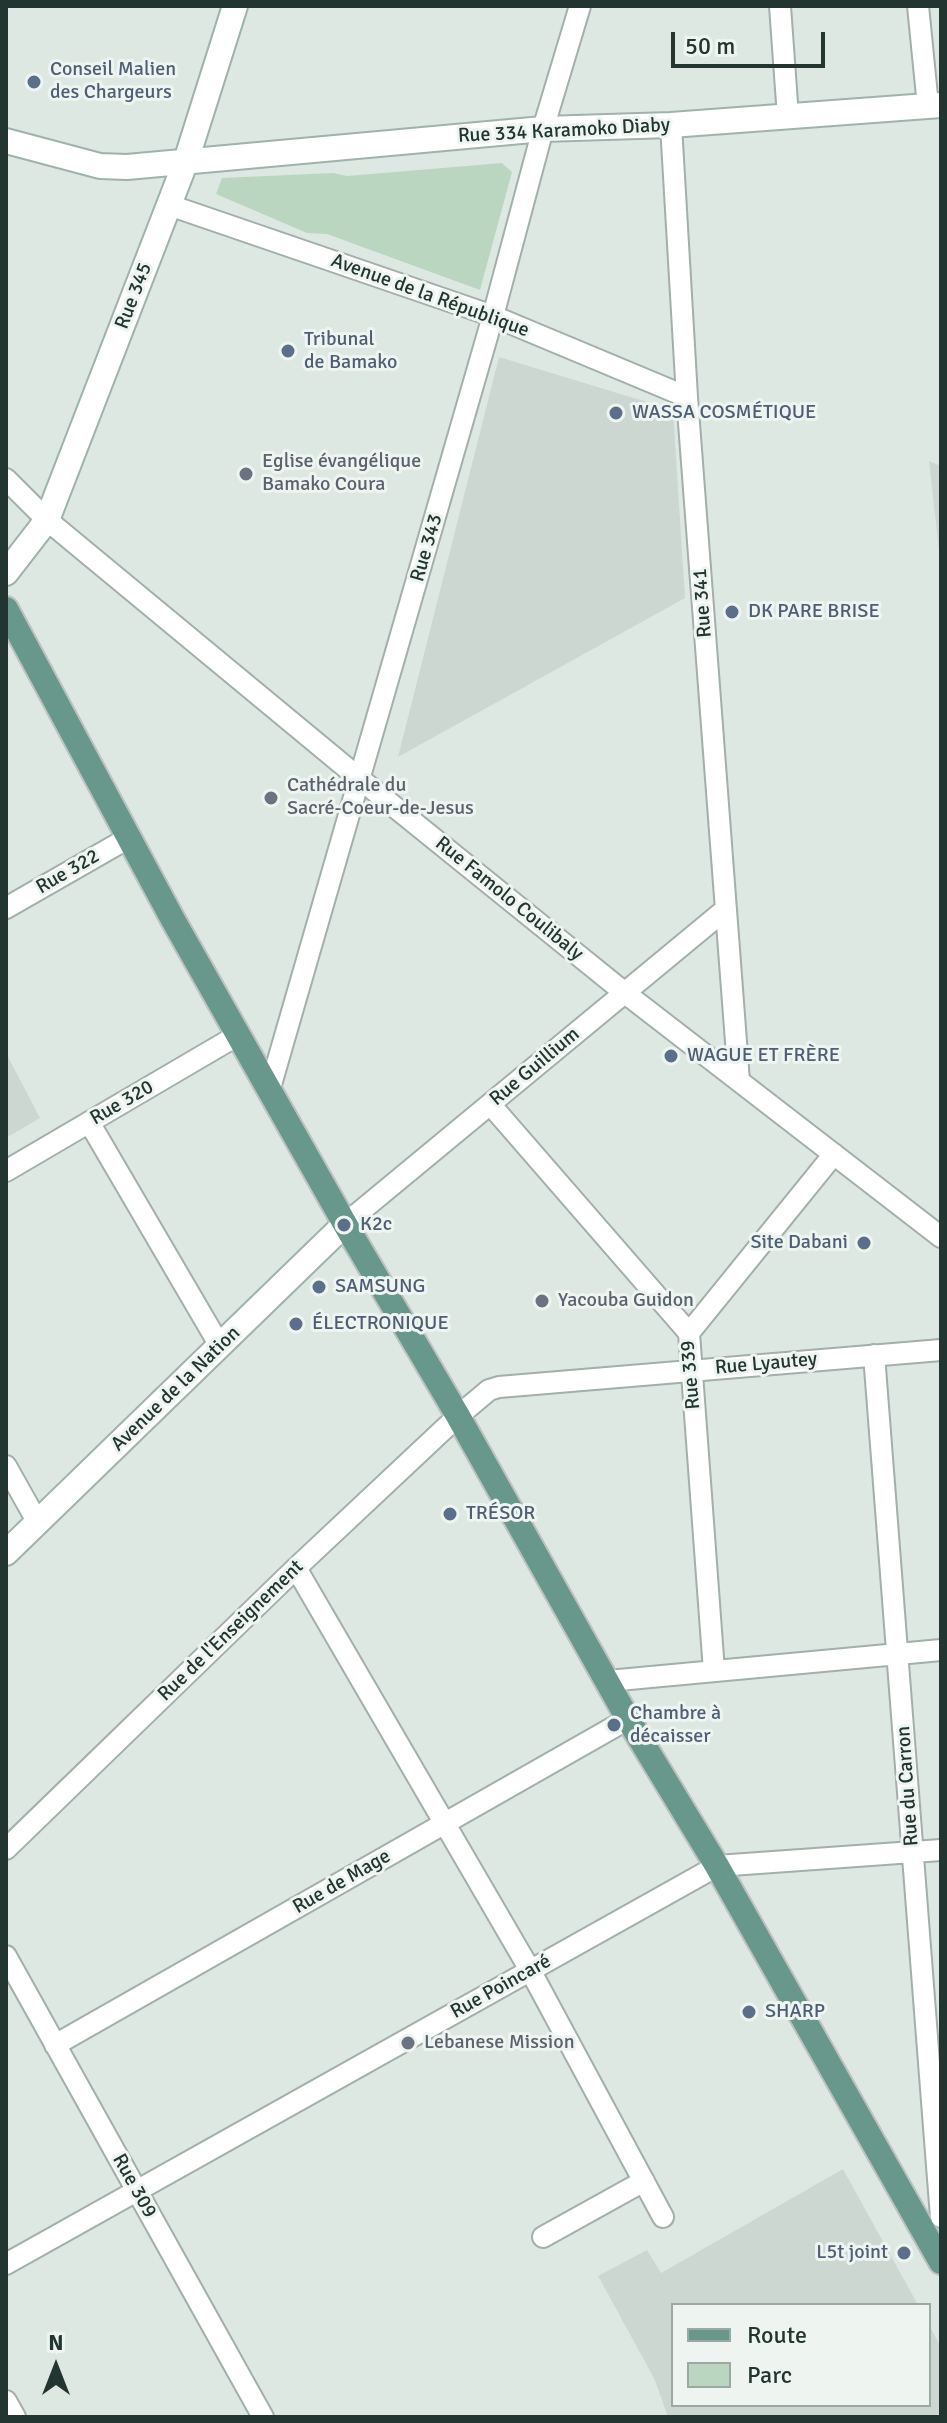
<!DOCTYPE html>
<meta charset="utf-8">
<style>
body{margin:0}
#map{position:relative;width:947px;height:2423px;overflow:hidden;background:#dee8e3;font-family:Signika,sans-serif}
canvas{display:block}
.frame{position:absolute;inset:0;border:8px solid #223530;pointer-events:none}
.legend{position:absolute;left:671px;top:2303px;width:260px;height:104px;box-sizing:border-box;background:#eef5f1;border:2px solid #9ca8a4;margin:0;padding:10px 14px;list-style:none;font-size:24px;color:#223530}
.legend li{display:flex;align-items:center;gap:16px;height:40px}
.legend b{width:40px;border:2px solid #9ca8a4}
.north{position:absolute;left:16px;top:2327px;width:80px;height:80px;-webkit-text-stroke:6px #eef5f1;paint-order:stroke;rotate:0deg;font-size:22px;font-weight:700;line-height:32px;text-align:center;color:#223530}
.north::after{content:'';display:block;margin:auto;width:28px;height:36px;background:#223530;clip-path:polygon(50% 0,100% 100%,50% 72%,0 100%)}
.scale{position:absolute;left:671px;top:32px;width:154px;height:36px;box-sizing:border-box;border:4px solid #223530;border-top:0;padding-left:10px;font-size:24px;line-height:28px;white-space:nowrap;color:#223530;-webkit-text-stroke:6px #eef5f1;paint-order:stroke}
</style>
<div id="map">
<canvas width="947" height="2423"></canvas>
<div class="frame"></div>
<ul class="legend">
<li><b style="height:10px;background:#68988b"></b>Route</li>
<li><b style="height:22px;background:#bad6c1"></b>Parc</li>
</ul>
<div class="north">N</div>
<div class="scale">50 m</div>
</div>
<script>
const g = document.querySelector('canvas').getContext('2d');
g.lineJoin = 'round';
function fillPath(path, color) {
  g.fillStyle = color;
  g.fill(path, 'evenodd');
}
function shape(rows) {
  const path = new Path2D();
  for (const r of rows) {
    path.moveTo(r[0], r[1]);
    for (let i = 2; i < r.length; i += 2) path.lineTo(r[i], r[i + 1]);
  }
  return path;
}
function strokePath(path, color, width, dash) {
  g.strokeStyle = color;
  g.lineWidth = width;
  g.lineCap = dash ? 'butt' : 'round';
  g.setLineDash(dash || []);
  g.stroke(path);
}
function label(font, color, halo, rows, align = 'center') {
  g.font = font + ' Signika,sans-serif';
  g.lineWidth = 6;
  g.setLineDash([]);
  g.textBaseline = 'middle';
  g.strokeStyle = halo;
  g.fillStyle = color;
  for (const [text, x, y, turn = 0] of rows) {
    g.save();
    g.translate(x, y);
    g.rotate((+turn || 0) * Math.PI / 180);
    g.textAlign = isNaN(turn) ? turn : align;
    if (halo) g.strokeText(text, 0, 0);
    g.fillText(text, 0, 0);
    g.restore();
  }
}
const built = shape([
 [499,357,673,410,685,598,398,757],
 [929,461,941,466,941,568],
 [6,1053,40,1118,6,1138],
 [843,2169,918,2305,673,2305,673,2405,929,2405,929,2325,941,2347,941,2413,933,2417,668,2417,654,2378,598,2276,647,2250,661,2273]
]);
const green = shape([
 [502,163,512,172,480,290,327,234,307,233,216,194,222,178,333,173,347,176]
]);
const street = shape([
 [780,6,788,117],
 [918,6,928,106],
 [671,125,687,397,739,1081],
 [169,205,493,316,687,397],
 [6,479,47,520,360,779,625,993,941,1237],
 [6,908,130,837],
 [270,1088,493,316,543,129,580,6],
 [490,1104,689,1333,714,1671],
 [89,1122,220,1346],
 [6,1171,238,1035],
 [345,1224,726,909],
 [689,1333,834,1154],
 [874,1355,941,2217],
 [6,1466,38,1523],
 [296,1568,530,1970,663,2217],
 [608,1681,941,1650],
 [6,1849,296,1568,458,1416,489,1390,499,1387,941,1350],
 [6,1956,263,2417],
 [55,2045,628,1719],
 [543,2237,644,2181],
 [6,2264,717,1866,941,1850],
 [6,2401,15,2417]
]);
const secondary = shape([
 [6,141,100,166,127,167,543,129,671,125,941,105],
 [6,573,47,520,186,161,235,6],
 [6,1553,345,1224]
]);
const primary = shape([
 [6,609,172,918,345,1224,458,1416,628,1719,717,1866,941,2262]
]);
const markers = [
 [34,82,8,"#5c6f8a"],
 [288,351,8,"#5c6f8a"],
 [616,413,8,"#5c6f8a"],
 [246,474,8,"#6b7280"],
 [732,612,8,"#5c6f8a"],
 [271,798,8,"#6b7280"],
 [671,1056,8,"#5c6f8a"],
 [344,1225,8,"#5c6f8a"],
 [864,1243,8,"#5c6f8a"],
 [319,1287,8,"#5c6f8a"],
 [542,1301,8,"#6b7280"],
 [296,1324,8,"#5c6f8a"],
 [450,1514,8,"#5c6f8a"],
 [614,1725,8,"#5c6f8a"],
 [749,2012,8,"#5c6f8a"],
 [408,2043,8,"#6b7280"],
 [904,2253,8,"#5c6f8a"]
];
const serviceNames = [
 ["Conseil Malien",50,70],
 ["des Chargeurs",50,93],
 ["Tribunal",304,340],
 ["de Bamako",304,363],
 ["WASSA COSMÉTIQUE",632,413],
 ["DK PARE BRISE",748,612],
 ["WAGUE ET FRÈRE",687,1056],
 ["K2c",360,1225],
 ["Site Dabani",848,1243,"right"],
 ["SAMSUNG",335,1287],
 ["ÉLECTRONIQUE",312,1324],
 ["TRÉSOR",466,1514],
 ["Chambre à",630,1714],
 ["décaisser",630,1737],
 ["SHARP",765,2012],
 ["L5t joint",888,2253,"right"]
];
const streetNames = [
 ["Rue 334 Karamoko Diaby",564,131,-3],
 ["Rue 345",134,296,-69],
 ["Avenue de la République",430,296,20],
 ["Rue 343",427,548,-74],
 ["Rue 341",703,603,-94],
 ["Rue 322",68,872,-30],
 ["Rue Famolo Coulibaly",509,899,39],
 ["Rue Guillium",535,1067,-40],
 ["Rue 320",122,1103,-30],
 ["Rue Lyautey",766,1364,-5],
 ["Rue 339",691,1375,-95],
 ["Avenue de la Nation",176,1389,-44],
 ["Rue de l'Enseignement",231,1631,-44],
 ["Rue du Carron",908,1786,-94],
 ["Rue de Mage",342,1882,-30],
 ["Rue Poincaré",501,1987,-29],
 ["Rue 309",134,2186,61]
];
const worshipNames = [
 ["Eglise évangélique",262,462],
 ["Bamako Coura",262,485],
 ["Cathédrale du",287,786],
 ["Sacré-Coeur-de-Jesus",287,809],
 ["Yacouba Guidon",558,1301],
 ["Lebanese Mission",424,2043]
];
fillPath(built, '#cdd7d2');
fillPath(green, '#bad6c1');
strokePath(street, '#a2afaa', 24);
strokePath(secondary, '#9fb2ab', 28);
strokePath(primary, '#bdc2c1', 28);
strokePath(street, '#fff', 20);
strokePath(secondary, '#fff', 24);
strokePath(primary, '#68988b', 24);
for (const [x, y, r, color] of markers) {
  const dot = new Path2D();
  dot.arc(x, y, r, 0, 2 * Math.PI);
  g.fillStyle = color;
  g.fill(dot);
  strokePath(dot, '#eef5f1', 3);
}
label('20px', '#4e5e75', '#eef5f1', serviceNames, 'left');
label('20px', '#223530', '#eef5f1', streetNames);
label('20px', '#5b616d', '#eef5f1', worshipNames, 'left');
</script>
